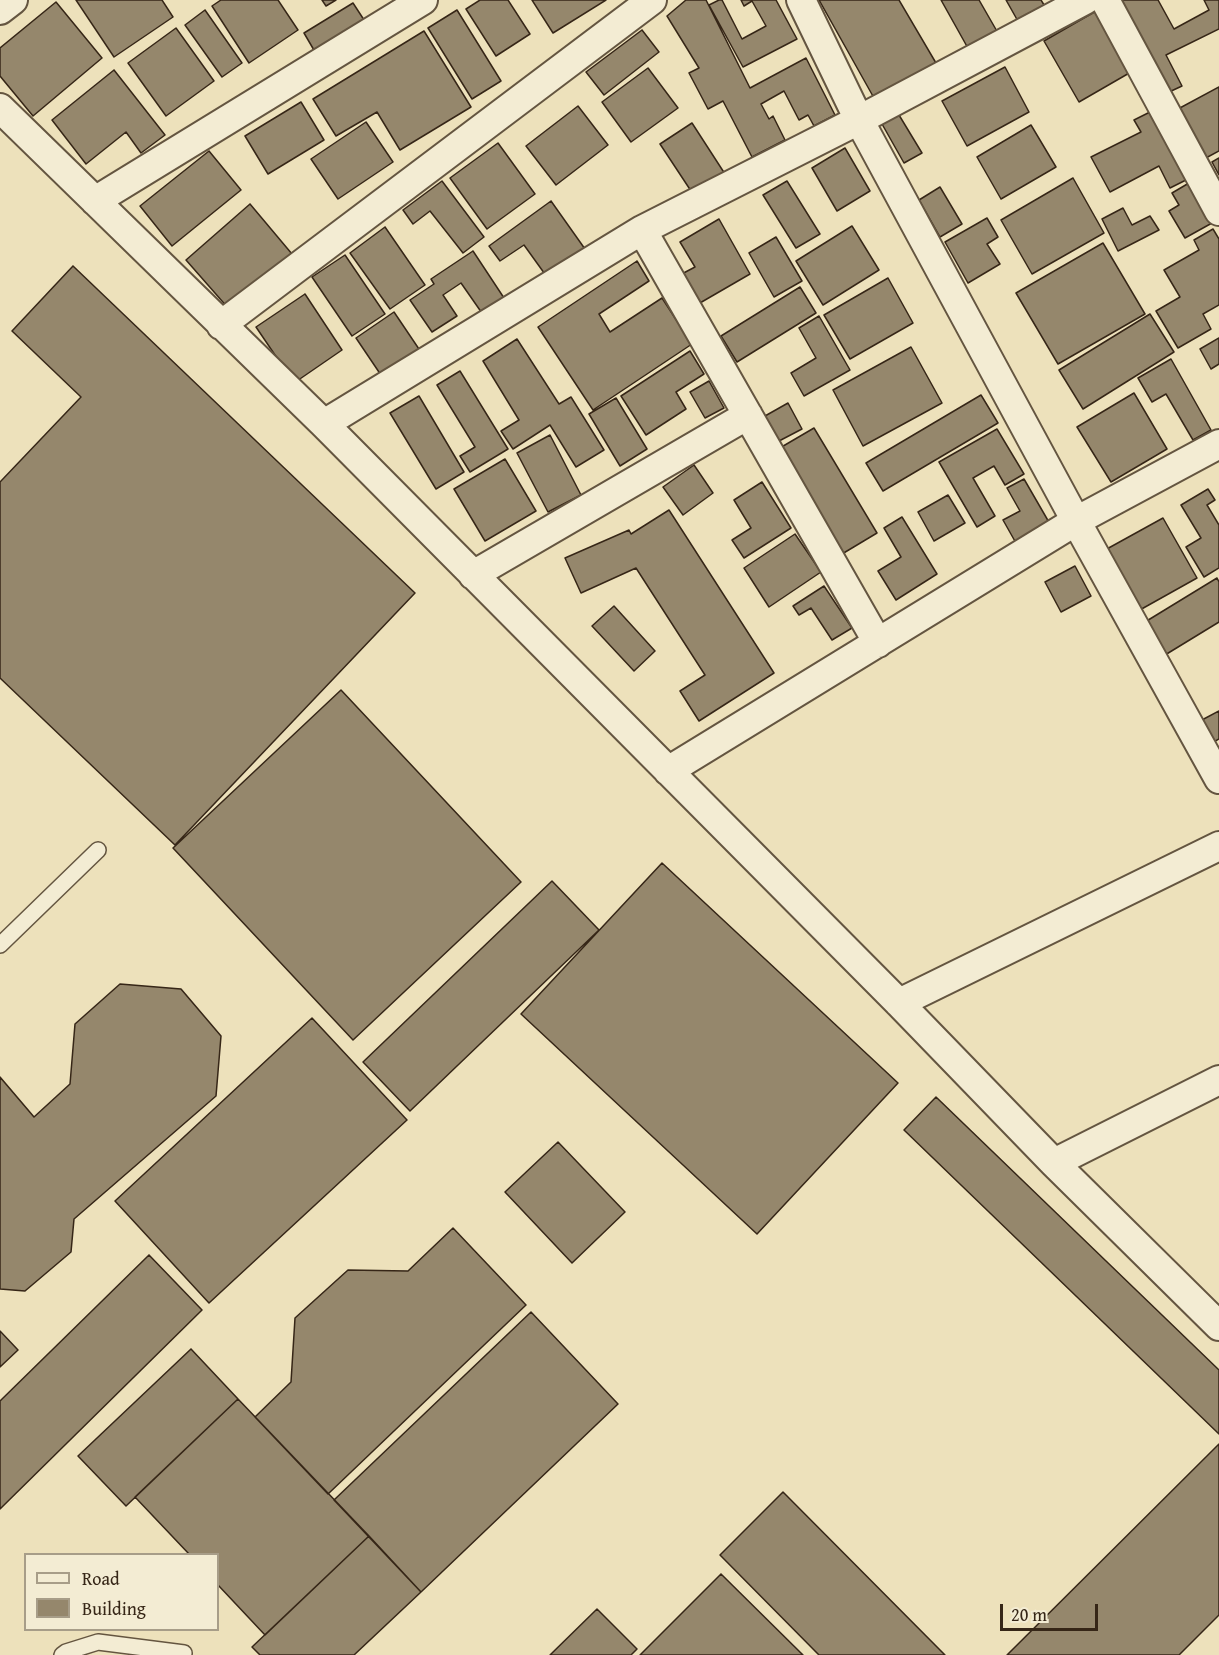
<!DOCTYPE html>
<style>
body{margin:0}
#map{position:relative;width:1219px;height:1655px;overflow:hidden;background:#ede1bb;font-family:"Gentium Book Plus",serif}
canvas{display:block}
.legend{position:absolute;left:24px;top:1553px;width:195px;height:78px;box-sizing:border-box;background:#f3ecd3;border:2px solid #a79d88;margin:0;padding:8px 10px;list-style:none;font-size:18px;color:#362617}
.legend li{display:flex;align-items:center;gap:12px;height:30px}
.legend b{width:30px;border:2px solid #a79d88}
.scale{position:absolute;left:1000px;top:1604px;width:98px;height:27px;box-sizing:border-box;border:3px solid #362617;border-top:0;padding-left:8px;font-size:18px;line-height:21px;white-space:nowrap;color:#362617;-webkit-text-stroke:4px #f3ecd3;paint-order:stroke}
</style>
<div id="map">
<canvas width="1219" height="1655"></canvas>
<ul class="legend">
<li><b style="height:8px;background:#f3ecd3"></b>Road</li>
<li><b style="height:16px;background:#95876c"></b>Building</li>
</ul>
<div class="scale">20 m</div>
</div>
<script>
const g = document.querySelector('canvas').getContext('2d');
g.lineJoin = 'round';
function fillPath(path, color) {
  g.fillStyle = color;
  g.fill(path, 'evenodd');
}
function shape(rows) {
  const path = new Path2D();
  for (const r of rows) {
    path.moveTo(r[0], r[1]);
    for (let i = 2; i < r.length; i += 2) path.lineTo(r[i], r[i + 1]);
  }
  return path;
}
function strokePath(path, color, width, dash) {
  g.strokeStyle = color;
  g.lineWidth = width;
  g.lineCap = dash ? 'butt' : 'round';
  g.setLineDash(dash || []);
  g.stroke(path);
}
const building = shape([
 [76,0,162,0,173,17,114,57,76,0],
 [221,0,278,0,298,30,249,63,212,6,221,0],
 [322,0,336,0,326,6,322,0],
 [480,0,508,0,530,34,496,56,466,9,480,0],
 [532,0,606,0,553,33,532,0],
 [686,0,706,0,750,88,806,58,835,115,814,126,808,115,799,120,784,91,761,104,769,119,773,116,785,140,752,157,723,101,708,109,689,73,699,68,667,16,686,0],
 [719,0,722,0,742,39,766,26,752,1,744,6,741,0,776,0,797,39,743,67,709,5,719,0],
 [819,0,899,0,936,63,874,98,819,0],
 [941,0,979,0,998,33,969,50,941,0],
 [1006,0,1041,0,1046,8,1019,23,1006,0],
 [1120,0,1158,0,1174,29,1209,10,1204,0,1219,0,1219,29,1166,55,1182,86,1167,93,1120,0],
 [56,2,102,58,33,116,0,76,0,48,56,2],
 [353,3,368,26,318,57,304,33,353,3],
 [205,10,242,63,222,77,185,25,205,10],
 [457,10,501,81,472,99,428,28,457,10],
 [1096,11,1131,72,1079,102,1044,41,1096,11],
 [176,28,214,81,166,116,128,63,176,28],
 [642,30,659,52,604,95,586,72,642,30],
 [424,31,471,107,400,150,377,112,336,136,313,99,424,31],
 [1005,67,1029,112,967,146,942,101,1005,67],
 [648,68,678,108,631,142,602,102,648,68],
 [114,70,165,135,141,153,126,132,86,164,52,120,114,70],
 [1219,87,1219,151,1204,159,1178,109,1219,87],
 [301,102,324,140,268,174,245,136,301,102],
 [578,106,608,145,556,185,526,146,578,106],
 [1150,112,1186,180,1170,188,1159,166,1110,192,1091,157,1141,132,1134,120,1150,112],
 [899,115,922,153,904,163,882,124,899,115],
 [366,122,393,162,338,199,311,159,366,122],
 [692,123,725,174,693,194,660,144,692,123],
 [1031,125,1056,167,1001,199,977,157,1031,125],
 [498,143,535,194,487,229,450,178,498,143],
 [845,148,870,191,837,211,812,168,845,148],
 [209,151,241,190,172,246,140,206,209,151],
 [1219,158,1219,175,1212,162,1219,158],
 [1073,178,1104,233,1032,274,1001,220,1073,178],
 [442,181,484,237,463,253,430,211,413,224,403,210,442,181],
 [787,181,820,234,796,248,763,195,787,181],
 [1189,183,1212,223,1185,238,1169,211,1179,205,1172,193,1189,183],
 [940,187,962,224,940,237,919,200,940,187],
 [551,201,585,249,547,277,524,245,500,261,489,246,551,201],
 [250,204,292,254,229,309,186,260,250,204],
 [1123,208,1132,225,1150,216,1159,230,1118,251,1102,219,1123,208],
 [987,218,998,237,987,244,1000,264,968,283,945,242,987,218],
 [719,219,750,274,693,307,676,277,695,267,680,242,719,219],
 [852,226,879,270,823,305,796,261,852,226],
 [385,227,425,285,390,309,350,253,385,227],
 [1213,229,1219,239,1219,305,1203,314,1211,329,1178,348,1156,311,1180,297,1164,270,1199,250,1194,240,1213,229],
 [776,237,802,281,774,297,749,253,776,237],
 [1103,243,1145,314,1058,364,1016,293,1103,243],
 [473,251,506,301,484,316,461,283,443,295,457,316,432,332,410,300,434,284,431,279,473,251],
 [345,255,385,314,352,336,312,277,345,255],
 [637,261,649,281,599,314,610,332,662,298,692,344,593,410,538,327,637,261],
 [73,266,415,593,175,845,0,678,0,482,81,397,12,331,73,266],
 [888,278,913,323,850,359,824,315,888,278],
 [800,287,816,313,737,362,721,336,800,287],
 [305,294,342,350,294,383,256,327,305,294],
 [394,312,423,355,385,381,356,338,394,312],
 [1150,314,1174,352,1083,409,1059,370,1150,314],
 [819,316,850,370,804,396,791,373,816,358,799,328,819,316],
 [1219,338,1219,364,1211,369,1200,349,1219,338],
 [517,339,559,404,571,397,604,450,576,467,550,425,513,449,501,431,519,420,483,361,517,339],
 [911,347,942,403,863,446,833,390,911,347],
 [690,351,704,374,676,392,686,409,646,435,621,396,690,351],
 [1171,359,1211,430,1193,440,1166,394,1152,402,1138,378,1171,359],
 [460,371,508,449,470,472,460,456,475,447,437,385,460,371],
 [709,381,724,408,705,418,690,392,709,381],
 [1134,393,1167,449,1111,482,1077,427,1134,393],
 [981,395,998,423,883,491,866,463,981,395],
 [419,396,464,472,436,489,390,413,419,396],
 [616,398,647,449,620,466,589,414,616,398],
 [788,403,802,429,779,441,765,416,788,403],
 [814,428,877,533,837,557,773,452,814,428],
 [997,429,1024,474,1005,485,994,466,973,478,995,516,977,527,939,462,997,429],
 [550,435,581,495,548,512,517,453,550,435],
 [505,459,536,511,485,541,454,489,505,459],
 [694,465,713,493,683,515,663,487,694,465],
 [1024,479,1050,524,1016,543,1003,520,1020,511,1007,488,1024,479],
 [762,482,791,528,744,558,732,540,751,528,734,500,762,482],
 [1208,489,1215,500,1207,505,1219,525,1219,568,1204,577,1186,547,1201,538,1181,505,1208,489],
 [948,495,965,523,934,541,918,512,948,495],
 [669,510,774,673,699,721,680,691,705,675,636,568,581,593,565,558,629,530,631,534,669,510],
 [902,517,937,574,896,600,878,571,901,557,884,528,902,517],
 [1163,518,1197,578,1138,611,1105,550,1163,518],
 [795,534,821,572,769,607,744,568,795,534],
 [1075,566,1091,596,1061,612,1045,582,1075,566],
 [1217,578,1219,582,1219,622,1165,655,1145,622,1217,578],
 [824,586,852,628,832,640,811,608,799,615,793,606,824,586],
 [614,606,655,651,634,671,592,626,614,606],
 [341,690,521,882,353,1040,173,848,341,690],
 [1219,711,1219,739,1212,743,1200,721,1219,711],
 [662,863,898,1083,757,1234,521,1014,662,863],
 [552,881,599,930,410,1111,363,1062,552,881],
 [120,984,181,989,221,1036,216,1096,74,1219,71,1252,25,1291,0,1289,0,1077,34,1117,70,1084,75,1024,120,984],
 [312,1018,407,1120,209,1303,115,1201,312,1018],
 [936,1097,1219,1370,1219,1434,904,1130,936,1097],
 [558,1142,625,1212,572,1263,505,1192,558,1142],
 [453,1228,526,1305,328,1494,255,1417,291,1382,295,1318,348,1270,408,1271,453,1228],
 [149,1255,202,1310,0,1509,0,1401,149,1255],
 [531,1312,618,1404,421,1592,334,1500,531,1312],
 [0,1331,18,1350,0,1367,0,1331],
 [191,1349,238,1399,126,1506,78,1456,191,1349],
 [238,1399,369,1536,265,1635,218,1585,218,1554,189,1554,135,1497,238,1399],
 [1219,1444,1219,1615,1179,1655,1007,1655,1219,1444],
 [783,1492,945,1655,819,1655,720,1555,783,1492],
 [369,1536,421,1592,354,1655,260,1655,252,1647,369,1536],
 [721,1574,803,1655,640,1655,721,1574],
 [597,1609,637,1649,631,1655,550,1655,597,1609]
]);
const service = shape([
 [0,945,98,850],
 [62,1655,66,1652,98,1642,184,1653]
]);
const minor = shape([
 [801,0,859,120,1076,521,1219,779],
 [1105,0,1219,211],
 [0,10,13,0],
 [0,108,324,424,899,1003,1054,1163,1219,1326],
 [95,201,423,0],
 [642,230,878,643],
 [221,325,652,0],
 [324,424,642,230,859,120,1085,0],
 [473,575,748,415],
 [668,771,1076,521,1219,444],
 [899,1003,1219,846],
 [1054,1163,1219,1080]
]);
fillPath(building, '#95876c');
strokePath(building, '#362617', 1.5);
strokePath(service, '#645540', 18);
strokePath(minor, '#645540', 32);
strokePath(service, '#f3ecd3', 15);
strokePath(minor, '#f3ecd3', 28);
</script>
